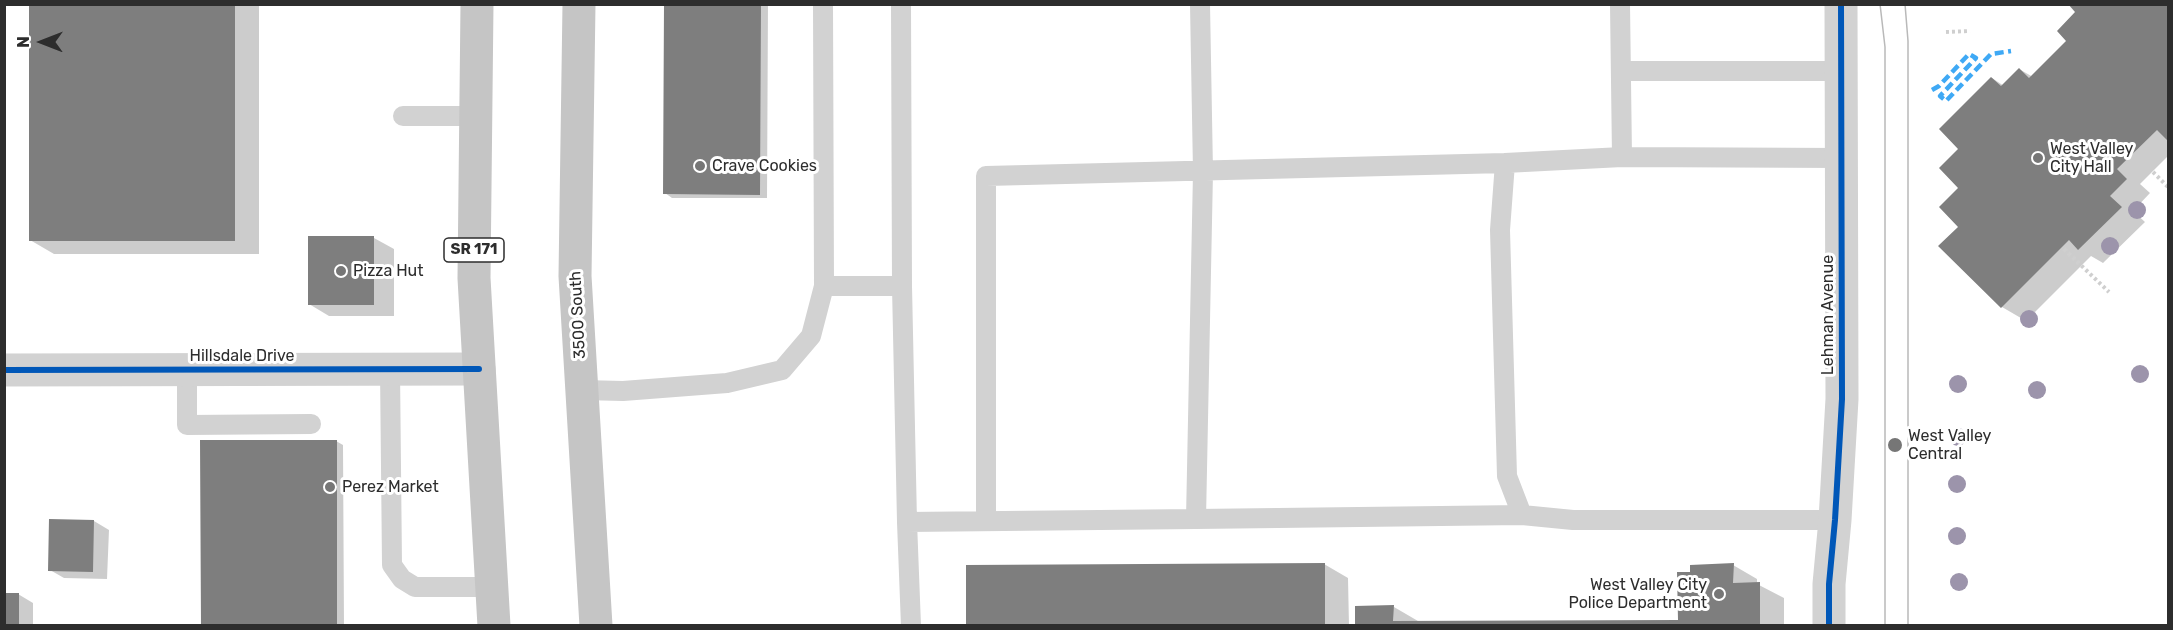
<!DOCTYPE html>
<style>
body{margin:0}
#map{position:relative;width:2173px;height:630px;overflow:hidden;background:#fff;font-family:Rubik,sans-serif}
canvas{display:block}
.frame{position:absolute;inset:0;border:6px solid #2d2d2d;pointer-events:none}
.north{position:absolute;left:12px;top:12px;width:60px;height:60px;-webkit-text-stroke:4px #fff;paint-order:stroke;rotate:270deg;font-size:16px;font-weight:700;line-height:24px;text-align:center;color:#2d2d2d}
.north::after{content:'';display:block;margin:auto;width:21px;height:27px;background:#2d2d2d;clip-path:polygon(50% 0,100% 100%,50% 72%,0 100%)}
</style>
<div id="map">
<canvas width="2173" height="630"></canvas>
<div class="frame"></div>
<div class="north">N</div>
</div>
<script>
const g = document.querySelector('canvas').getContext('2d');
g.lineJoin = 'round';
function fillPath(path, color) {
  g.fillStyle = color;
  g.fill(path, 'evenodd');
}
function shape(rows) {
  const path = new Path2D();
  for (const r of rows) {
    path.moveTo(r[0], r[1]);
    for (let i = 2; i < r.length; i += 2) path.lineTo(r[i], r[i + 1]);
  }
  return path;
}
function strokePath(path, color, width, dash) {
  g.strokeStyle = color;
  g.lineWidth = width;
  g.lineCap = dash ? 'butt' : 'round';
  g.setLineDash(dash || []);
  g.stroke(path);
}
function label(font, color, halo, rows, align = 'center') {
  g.font = font + ' Rubik,sans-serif';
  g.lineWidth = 6;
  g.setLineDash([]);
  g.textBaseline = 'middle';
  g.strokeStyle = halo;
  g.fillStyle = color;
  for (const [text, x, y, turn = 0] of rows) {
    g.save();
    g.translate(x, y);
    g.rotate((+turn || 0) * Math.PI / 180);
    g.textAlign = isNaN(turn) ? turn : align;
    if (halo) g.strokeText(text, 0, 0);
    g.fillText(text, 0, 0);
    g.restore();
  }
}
const shadow = shape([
 [30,4,259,4,259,254,54,254,30,240],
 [666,4,768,4,767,198,672,198,665,193],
 [2070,4,2168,4,2168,156,2140,184,2150,193,2133,211,2145,222,2103,263,2091,256,2026,321,2002,307,1960,227,1960,149,1992,78,2004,86,2019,69,2033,77,2069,41,2077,12],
 [309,238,374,238,394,249,394,316,329,316,309,304],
 [336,441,343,445,344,626,202,626],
 [94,521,109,530,107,579,64,578,50,570],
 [1324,564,1348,578,1349,626,968,626],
 [1733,565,1757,579,1757,584,1784,598,1784,626,1356,626,1394,607,1418,621,1418,623,1679,622,1691,573],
 [18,594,33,603,33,626,4,626]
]);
const building = shape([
 [29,4,235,4,235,241,29,241],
 [664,4,761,4,760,195,663,194],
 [2068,4,2168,4,2168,141,2157,130,2117,169,2127,179,2110,196,2122,207,2078,250,2069,240,2001,308,1938,246,1958,227,1939,207,1958,188,1939,168,1958,149,1939,129,1991,77,2001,86,2019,68,2029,78,2066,41,2057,31,2075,12],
 [308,236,374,236,374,305,308,305],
 [200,440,337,440,337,626,201,626],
 [49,519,94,520,93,572,48,571],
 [1325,563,1325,626,966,626,966,565],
 [1734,563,1733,583,1760,582,1760,626,1355,626,1355,606,1394,605,1393,621,1678,620,1677,572,1690,572,1690,565],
 [4,593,19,593,19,626,4,626]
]);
const path = shape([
 [1946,32,1970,31],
 [2153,172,2168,187],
 [2064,249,2109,292]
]);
const service = shape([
 [823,4,824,286,902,286,901,4],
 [1620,4,1622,157],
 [1621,71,1842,71],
 [403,116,475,116],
 [902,286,907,522,1196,519,1203,172,1200,4],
 [187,369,187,425,311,424],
 [390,369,392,565,402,579,415,587,492,587],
 [582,390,623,391,727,383,782,370,811,336,824,286],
 [1196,519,1522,515],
 [1835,520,1573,520,1522,515,1507,476,1500,230,1505,163,1622,157,1842,158],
 [986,521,986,176,1505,163],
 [907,522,911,626]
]);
const minor = shape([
 [4,370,479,369],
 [1829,626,1829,584,1835,520,1842,399,1841,4]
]);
const primary = shape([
 [477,4,474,278,494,626],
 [579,4,575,276,596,626]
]);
const tram = shape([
 [1880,4,1885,47,1885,626],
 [1905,4,1908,41,1908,626]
]);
const quiet = shape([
 [1932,90,1939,86,1969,54,1976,58,1940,96,1946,101,1991,54,2011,51]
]);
const cycleway = shape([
 [4,370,479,369],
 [1829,626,1829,584,1835,520,1842,399,1841,4]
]);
const trees = [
 [2137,210],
 [2110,246],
 [2029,319],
 [2140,374],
 [1958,384],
 [2037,390],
 [1958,437],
 [1957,484],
 [1957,536],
 [1959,582]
];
const markers = [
 [2038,158,6,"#767676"],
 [700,166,6,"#767676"],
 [341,271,6,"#767676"],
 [1895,445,8,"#767676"],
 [330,487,6,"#767676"],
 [1719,594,6,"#767676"]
];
const shields = [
 [474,250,60]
];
const shieldNames = [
 ["SR 171",474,250]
];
const poiNames = [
 ["West Valley",2050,149],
 ["City Hall",2050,167],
 ["Crave Cookies",712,166],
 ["Pizza Hut",353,271],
 ["West Valley",1908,436],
 ["Central",1908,454],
 ["Perez Market",342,487],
 ["West Valley City",1707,585,"right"],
 ["Police Department",1707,603,"right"]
];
const streetNames = [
 ["3500 South",578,315,-93],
 ["Lehman Avenue",1828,315,-90],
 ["Hillsdale Drive",242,356]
];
fillPath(shadow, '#0003');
fillPath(building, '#7e7e7e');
strokePath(path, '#cfcfcf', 4, [3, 3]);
strokePath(service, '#d2d2d2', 20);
strokePath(minor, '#d2d2d2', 33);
strokePath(primary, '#c5c5c5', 33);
strokePath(tram, '#b9b9b9', 1.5);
strokePath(quiet, '#3fa9f5', 4.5, [9, 4.5]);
strokePath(cycleway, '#0057b8', 6);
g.fillStyle = '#9c94ab';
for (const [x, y] of trees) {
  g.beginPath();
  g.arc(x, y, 9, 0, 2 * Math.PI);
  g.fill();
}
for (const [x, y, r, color] of markers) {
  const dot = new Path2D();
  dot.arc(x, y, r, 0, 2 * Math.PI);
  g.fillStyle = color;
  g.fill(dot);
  strokePath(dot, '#fff', 2);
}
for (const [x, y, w] of shields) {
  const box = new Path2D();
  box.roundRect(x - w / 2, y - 12, w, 24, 4.5);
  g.fillStyle = '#fff';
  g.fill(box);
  strokePath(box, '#2d2d2d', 1.5);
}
label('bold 15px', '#2d2d2d', null, shieldNames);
label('16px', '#2d2d2d', '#fff', poiNames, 'left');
label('16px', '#2d2d2d', '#fff', streetNames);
</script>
